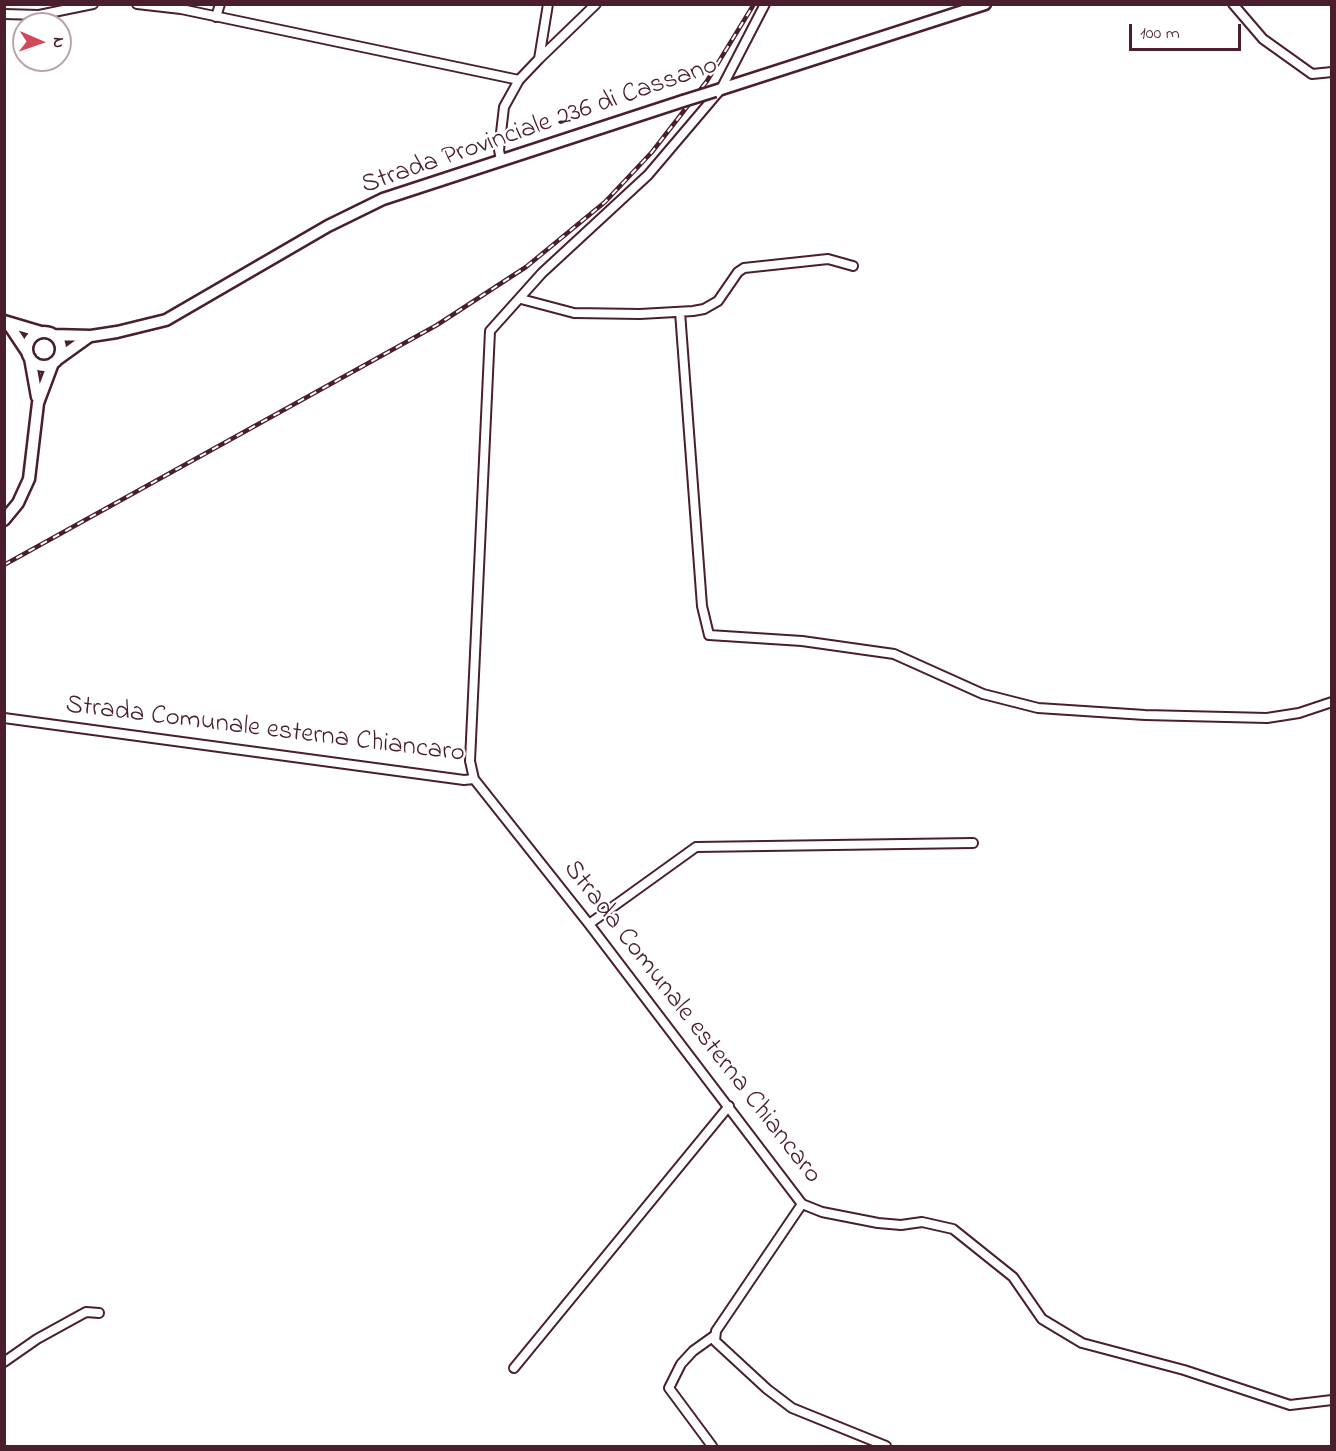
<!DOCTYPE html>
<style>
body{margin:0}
#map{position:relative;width:1336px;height:1451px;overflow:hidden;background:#fff;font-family:"Indie Flower",sans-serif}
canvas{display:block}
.frame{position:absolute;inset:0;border:6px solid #4a1f2b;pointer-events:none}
.north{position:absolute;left:12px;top:12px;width:60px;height:60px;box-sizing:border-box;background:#fff;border:2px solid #b7a5aa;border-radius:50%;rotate:92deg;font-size:16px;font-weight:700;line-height:24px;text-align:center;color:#4a1f2b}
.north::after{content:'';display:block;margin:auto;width:21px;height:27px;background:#d1495b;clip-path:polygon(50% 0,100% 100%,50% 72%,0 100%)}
.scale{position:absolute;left:1129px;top:24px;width:112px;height:27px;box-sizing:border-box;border:3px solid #4a1f2b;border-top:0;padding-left:8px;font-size:18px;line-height:21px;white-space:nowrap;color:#4a1f2b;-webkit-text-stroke:4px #fff;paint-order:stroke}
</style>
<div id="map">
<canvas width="1336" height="1451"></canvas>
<div class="frame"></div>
<div class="north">N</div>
<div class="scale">100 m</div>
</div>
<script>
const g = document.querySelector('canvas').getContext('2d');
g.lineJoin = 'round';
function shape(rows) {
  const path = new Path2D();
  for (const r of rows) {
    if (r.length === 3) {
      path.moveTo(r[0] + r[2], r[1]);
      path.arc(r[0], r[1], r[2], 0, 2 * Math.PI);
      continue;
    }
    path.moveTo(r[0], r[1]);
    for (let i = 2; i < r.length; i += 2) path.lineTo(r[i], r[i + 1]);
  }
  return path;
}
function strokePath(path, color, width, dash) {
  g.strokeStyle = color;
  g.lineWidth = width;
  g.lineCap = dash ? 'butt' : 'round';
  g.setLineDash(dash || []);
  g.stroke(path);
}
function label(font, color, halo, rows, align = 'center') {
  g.font = font + ' "Indie Flower",sans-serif';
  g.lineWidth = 4.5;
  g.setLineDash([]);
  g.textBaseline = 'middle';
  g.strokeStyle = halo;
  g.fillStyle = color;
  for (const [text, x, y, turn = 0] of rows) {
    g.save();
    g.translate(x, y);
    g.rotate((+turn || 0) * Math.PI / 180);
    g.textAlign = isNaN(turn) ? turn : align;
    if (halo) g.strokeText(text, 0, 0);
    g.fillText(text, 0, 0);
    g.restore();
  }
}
const street = shape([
 [137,4,181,9,519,80],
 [1233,4,1263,39,1312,74,1332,72],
 [4,14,39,15,93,4],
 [216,17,220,4],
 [539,59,596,4],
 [501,160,499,150,504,107,519,80,539,59,548,4],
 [521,299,574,313,640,314,693,311,704,309,718,301,738,272,744,268,828,259,853,266],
 [680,312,702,606,709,635,802,641,894,654,983,694,1038,708,1145,715,1267,718,1299,713,1332,702],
 [4,718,464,780,474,779,589,924,802,1204,822,1212,878,1223,901,1225,922,1222,953,1229,1013,1277,1042,1319,1082,1343,1184,1370,1290,1405,1332,1400],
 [474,779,470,761,490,331,542,273,648,175,721,89,765,4],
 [589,924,696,847,973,843],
 [802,1204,716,1331,715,1341,767,1389,792,1408,886,1446],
 [4,1362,37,1339,86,1312,99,1313],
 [514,1368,729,1106],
 [712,1446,669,1388,681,1364,693,1351,714,1336]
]);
const secondary = shape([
 [715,91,985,4],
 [4,321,41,332],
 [7,322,27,352],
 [44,349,17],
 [54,335,91,336,117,332,166,320,328,226,383,199,683,101],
 [30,358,37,397],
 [58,359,90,336],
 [4,520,18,503,29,479,38,403,53,363]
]);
const rail = shape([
 [4,565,437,325,526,267,605,202,652,152,707,81,754,4]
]);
const secondaryBridge = shape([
 [683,101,715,91]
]);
const streetNames = [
 ["Strada Provinciale 236 di Cassano",540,127,-19],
 ["Strada Comunale esterna Chiancaro",265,731,7],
 ["Strada Comunale esterna Chiancaro",691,1023,52]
];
strokePath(street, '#4a1f2b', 12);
strokePath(secondary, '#4a1f2b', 15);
strokePath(street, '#fff', 8);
strokePath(secondary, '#fff', 10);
strokePath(rail, '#4a1f2b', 4.5);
strokePath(rail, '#fff', 2, [7]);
strokePath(secondaryBridge, '#4a1f2b', 15, []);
strokePath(secondaryBridge, '#fff', 10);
label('27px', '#4a1f2b', '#fff', streetNames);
</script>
